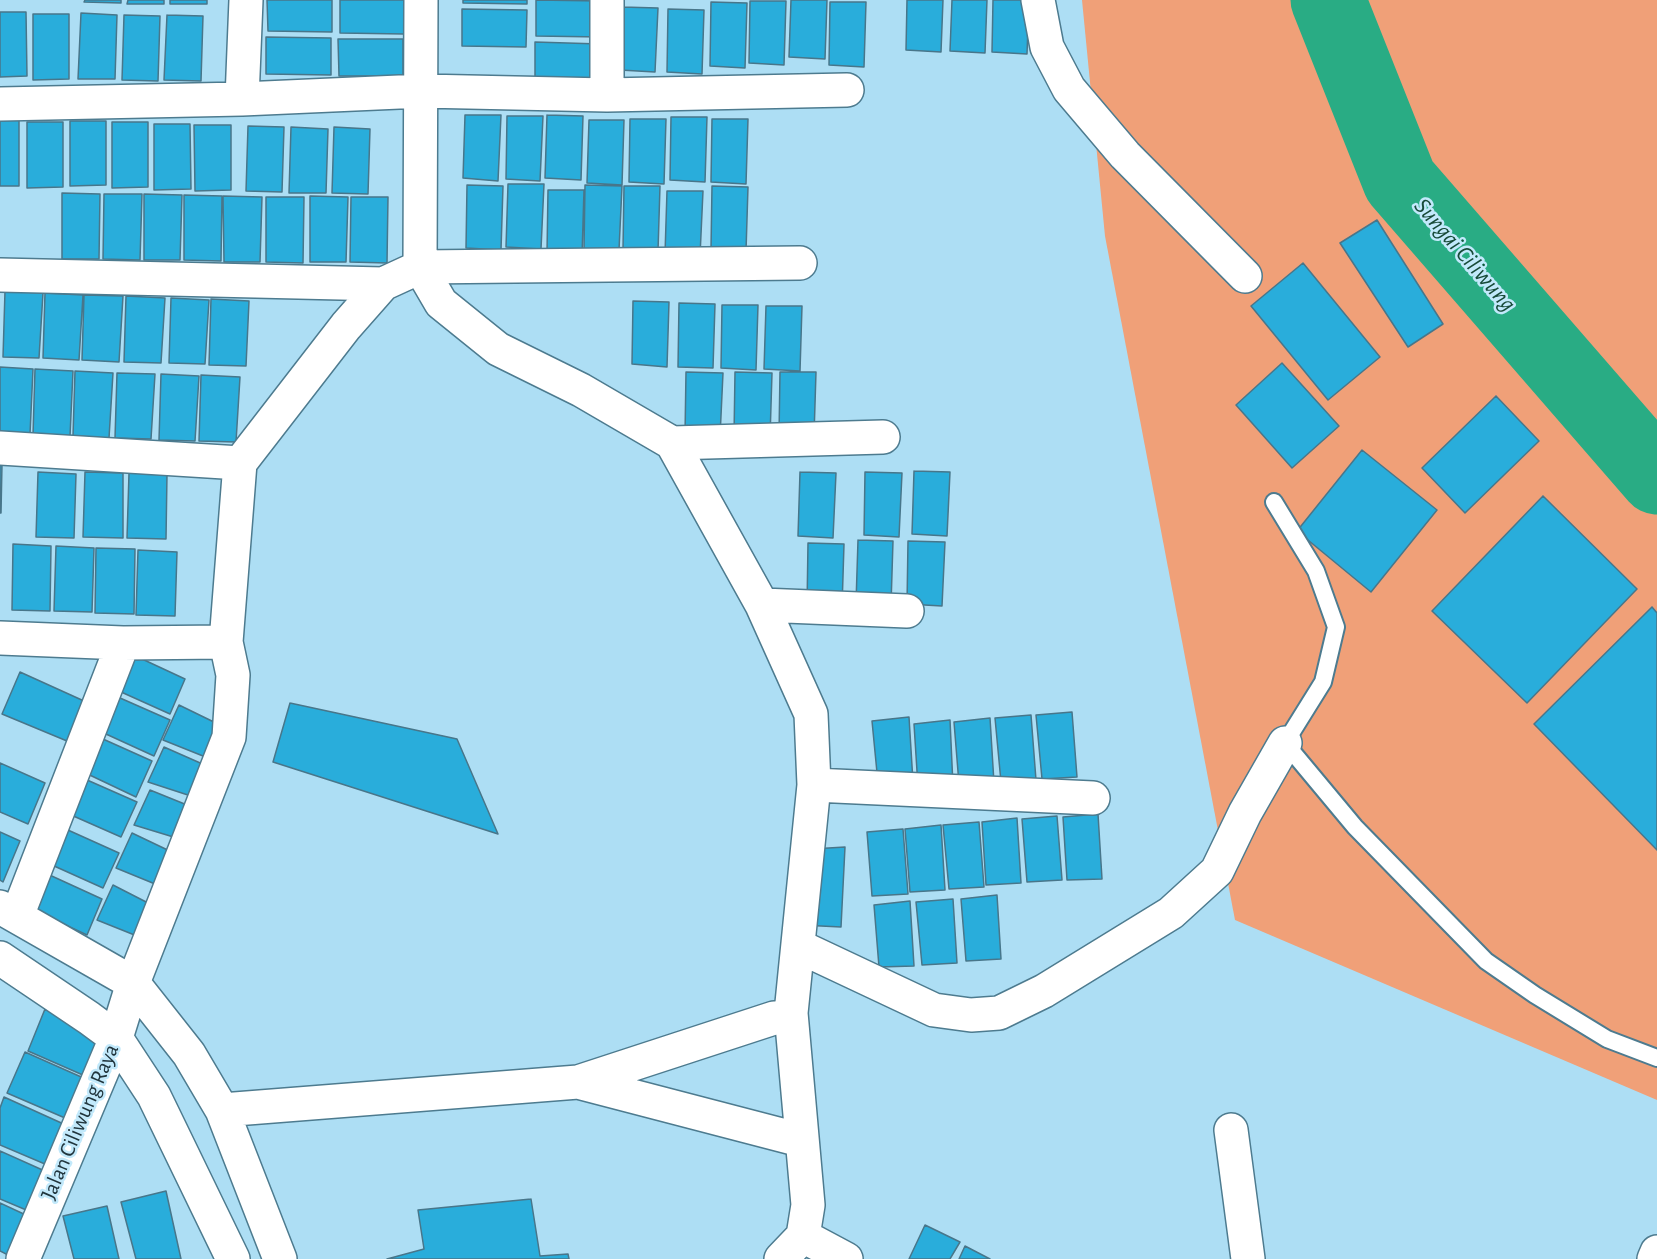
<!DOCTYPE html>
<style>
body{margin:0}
canvas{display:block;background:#addef4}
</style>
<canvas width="1657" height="1259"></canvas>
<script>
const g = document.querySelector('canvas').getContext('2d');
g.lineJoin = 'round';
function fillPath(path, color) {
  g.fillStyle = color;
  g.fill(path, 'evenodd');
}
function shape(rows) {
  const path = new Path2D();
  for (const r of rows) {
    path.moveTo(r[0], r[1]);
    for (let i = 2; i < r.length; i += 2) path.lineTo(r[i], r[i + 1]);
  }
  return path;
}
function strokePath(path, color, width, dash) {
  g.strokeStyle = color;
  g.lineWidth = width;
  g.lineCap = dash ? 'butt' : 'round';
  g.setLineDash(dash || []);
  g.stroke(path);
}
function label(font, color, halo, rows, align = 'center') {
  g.font = font + ' "Alegreya Sans",sans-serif';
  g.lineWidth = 5;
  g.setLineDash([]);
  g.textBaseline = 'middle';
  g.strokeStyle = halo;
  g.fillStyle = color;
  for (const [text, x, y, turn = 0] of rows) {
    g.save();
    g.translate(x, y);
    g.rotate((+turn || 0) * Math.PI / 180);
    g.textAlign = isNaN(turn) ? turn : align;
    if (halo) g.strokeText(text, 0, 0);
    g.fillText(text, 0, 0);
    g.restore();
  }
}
const green = shape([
 [1082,0,1657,0,1657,1100,1235,920,1105,236]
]);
const river = shape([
 [1328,0,1400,181,1657,477]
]);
const building = shape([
 [85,0,121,0,121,3,84,2,85,0],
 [128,0,164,0,164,4,127,4,128,0],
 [170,0,207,0,207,4,170,4,170,0],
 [267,0,332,0,332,32,268,31,267,0],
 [340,0,404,0,404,34,340,33,340,0],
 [463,0,527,0,527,4,463,3,463,0],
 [536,0,601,1,601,37,536,36,536,0],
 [791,0,827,0,825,59,789,57,791,0],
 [907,0,943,0,941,52,906,50,907,0],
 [952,0,987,0,985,53,950,51,952,0],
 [993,0,1029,0,1027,54,992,52,993,0],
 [750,1,786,1,784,65,749,63,750,1],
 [711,2,747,3,745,68,710,66,711,2],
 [830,2,866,2,864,67,829,65,830,2],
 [622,7,658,8,655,72,620,70,622,7],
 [462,9,527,10,526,47,462,46,462,9],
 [668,9,704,10,702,74,667,72,668,9],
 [0,12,26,12,27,76,0,77,0,12],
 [81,13,117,15,115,79,78,79,81,13],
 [33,14,69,14,69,79,33,80,33,14],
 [124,15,160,16,158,81,122,80,124,15],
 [167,15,203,16,201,81,164,80,167,15],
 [266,37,331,38,331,75,266,74,266,37],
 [338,39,403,39,403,76,339,76,338,39],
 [535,42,600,44,599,80,535,79,535,42],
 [465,115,501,115,498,181,463,178,465,115],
 [547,115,583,116,581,180,545,178,547,115],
 [507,116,543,116,540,181,506,179,507,116],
 [671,117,707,117,705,182,670,180,671,117],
 [630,119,666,119,664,184,629,182,630,119],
 [712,119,748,119,746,184,711,182,712,119],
 [0,120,19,120,19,186,0,186,0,120],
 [589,120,624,120,622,185,587,183,589,120],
 [70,121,106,121,106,185,70,186,70,121],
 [27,122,63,122,63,187,27,188,27,122],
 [112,122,148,122,148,187,112,188,112,122],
 [154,124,190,124,191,189,154,190,154,124],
 [194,125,231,125,231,190,195,191,194,125],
 [248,126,284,127,282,192,246,191,248,126],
 [291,127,328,129,326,193,289,193,291,127],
 [334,127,370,129,368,194,332,193,334,127],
 [508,184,544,184,541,249,506,247,508,184],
 [467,185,503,186,501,250,466,248,467,185],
 [585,185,622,186,619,250,584,249,585,185],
 [624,186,660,186,658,251,623,249,624,186],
 [712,186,748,187,746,251,711,249,712,186],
 [548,190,584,190,582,256,547,253,548,190],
 [667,191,703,191,700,256,665,254,667,191],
 [62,193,100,194,99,259,62,259,62,193],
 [104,194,142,194,140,260,103,259,104,194],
 [144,194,182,195,180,260,144,260,144,194],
 [184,195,222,196,221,261,184,260,184,195],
 [223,196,262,197,260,262,224,262,223,196],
 [310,196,348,197,346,262,310,262,310,196],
 [266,197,304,197,303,263,266,262,266,197],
 [351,197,388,197,387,263,350,262,351,197],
 [1377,220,1443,324,1408,347,1340,243,1377,220],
 [1303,263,1380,357,1328,400,1251,306,1303,263],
 [5,291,43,293,39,358,3,357,5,291],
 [45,293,83,295,79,360,43,358,45,293],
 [84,295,123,296,119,362,82,360,84,295],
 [126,296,165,298,161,363,124,362,126,296],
 [171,298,209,300,205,364,169,363,171,298],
 [211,299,249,301,246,366,209,365,211,299],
 [633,301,669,302,667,367,632,364,633,301],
 [679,303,715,304,713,368,678,367,679,303],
 [722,305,758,305,756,370,721,368,722,305],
 [766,306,802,306,800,371,764,369,766,306],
 [1282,363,1339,426,1292,468,1236,405,1282,363],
 [0,367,33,369,30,434,0,433,0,367],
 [35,369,73,371,70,436,33,435,35,369],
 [75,371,113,373,109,438,73,436,75,371],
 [686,372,723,373,720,437,685,435,686,372],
 [735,372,772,373,770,438,734,436,735,372],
 [780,372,816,372,814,436,779,435,780,372],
 [117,373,155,374,151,439,115,438,117,373],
 [161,374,199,376,195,441,159,440,161,374],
 [201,375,240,377,236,442,199,441,201,375],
 [1496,396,1539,441,1465,513,1422,468,1496,396],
 [1362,450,1437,510,1371,592,1297,531,1362,450],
 [0,464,2,464,1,513,0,513,0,464],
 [914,471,950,472,947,536,912,534,914,471],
 [38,472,76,474,74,538,36,537,38,472],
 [85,472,123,473,123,538,83,537,85,472],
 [800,472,836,473,833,538,798,536,800,472],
 [865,472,902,473,899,537,864,535,865,472],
 [129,473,167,474,166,539,127,538,129,473],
 [1543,496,1637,589,1527,703,1432,611,1543,496],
 [858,540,893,541,891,605,856,603,858,540],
 [908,541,945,542,942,606,907,604,908,541],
 [808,543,844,544,842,608,807,607,808,543],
 [13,544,51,546,50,611,12,610,13,544],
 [56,546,94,548,92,612,54,611,56,546],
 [96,548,135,549,134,614,95,613,96,548],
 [138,550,177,552,175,616,136,615,138,550],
 [1652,607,1657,613,1657,850,1534,724,1652,607],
 [127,652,185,679,170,714,110,687,127,652],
 [20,672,84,701,67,741,2,714,20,672],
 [111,694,170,720,154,756,95,729,111,694],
 [290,703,457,739,498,834,273,762,290,703],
 [179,705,220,725,208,758,163,740,179,705],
 [1072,712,1077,777,1042,779,1036,715,1072,712],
 [1031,715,1036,780,1001,782,995,718,1031,715],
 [909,717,913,782,878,783,872,721,909,717],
 [990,718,994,783,959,784,954,722,990,718],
 [950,720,953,786,918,787,914,724,950,720],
 [94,735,152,761,136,797,77,769,94,735],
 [164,747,207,766,194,797,148,782,164,747],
 [0,763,45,783,28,824,0,812,0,763],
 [78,776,137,802,121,837,62,811,78,776],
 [150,790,192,807,180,839,134,825,150,790],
 [1098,814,1102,879,1067,880,1063,817,1098,814],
 [1057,816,1062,880,1027,882,1022,819,1057,816],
 [1017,818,1021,883,986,885,982,822,1017,818],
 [979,822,984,887,949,889,943,825,979,822],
 [941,825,945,890,910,892,905,829,941,825],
 [59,826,119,853,103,888,43,861,59,826],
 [903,829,908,894,872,896,867,832,903,829],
 [0,832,20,841,3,882,0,880,0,832],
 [132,833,176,854,160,886,116,868,132,833],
 [845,847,841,927,801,925,812,849,845,847],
 [43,872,102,899,87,935,27,907,43,872],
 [113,885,152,905,137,936,97,920,113,885],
 [997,895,1001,959,966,961,961,899,997,895],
 [953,899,957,963,922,965,916,902,953,899],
 [910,901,914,966,879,967,874,905,910,901],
 [45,1009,109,1038,92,1079,28,1051,45,1009],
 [25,1052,88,1080,72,1121,7,1093,25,1052],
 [4,1097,68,1126,52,1167,0,1145,0,1108,4,1097],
 [0,1151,47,1172,31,1212,0,1199,0,1151],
 [166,1191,181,1259,136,1259,121,1202,166,1191],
 [531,1199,540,1256,568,1254,569,1259,387,1259,424,1249,418,1210,531,1199],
 [0,1203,28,1216,12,1257,0,1251,0,1203],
 [107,1206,119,1259,74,1259,63,1216,107,1206],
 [925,1225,960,1242,950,1259,909,1259,925,1225],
 [965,1246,990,1259,959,1259,965,1246]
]);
const lane = shape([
 [1274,502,1316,571,1336,627,1323,682,1285,743,1355,827,1486,961,1535,995,1607,1039,1657,1058]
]);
const street = shape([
 [421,0,420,267,441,303,498,349,581,390,672,443,762,605,811,714,814,785,791,1013,808,1205,803,1236,781,1259],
 [607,0,607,95],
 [1038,0,1047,47,1069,89,1125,155,1245,276],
 [242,99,246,0],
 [0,104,242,99,422,91,607,95,847,90],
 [0,275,383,284,420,267,800,263],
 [672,443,883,437],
 [0,448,240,463],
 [762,605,907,611],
 [0,638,123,643],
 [814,785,1093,798],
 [0,907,133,983,189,1054,222,1110,280,1259],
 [17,916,123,643,226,642],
 [798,946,934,1010,971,1015,999,1013,1044,991,1171,913,1217,871,1245,813,1285,743],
 [0,958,89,1018,116,1038,154,1096,233,1259],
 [578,1082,789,1137],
 [222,1110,578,1082,774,1018],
 [1231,1130,1248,1259],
 [803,1236,846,1259],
 [23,1259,116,1038,133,983,229,737,233,675,226,642,240,463,346,326,383,284],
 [1654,1259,1657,1252]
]);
const streetNames = [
 ["Jalan Ciliwung Raya",80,1122,-67]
];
const waterNames = [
 ["Sungai Ciliwung",1465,255,49]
];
fillPath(green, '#f0a078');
strokePath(river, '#29ac84', 75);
fillPath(building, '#29addb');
strokePath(building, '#48768a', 1.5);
strokePath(lane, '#4d7b8f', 20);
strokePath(street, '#4d7b8f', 36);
strokePath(lane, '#fff', 16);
strokePath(street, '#fff', 33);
label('22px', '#21353d', '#c2e9fb', streetNames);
label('italic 24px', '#184b39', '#c2e9fb', waterNames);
</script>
